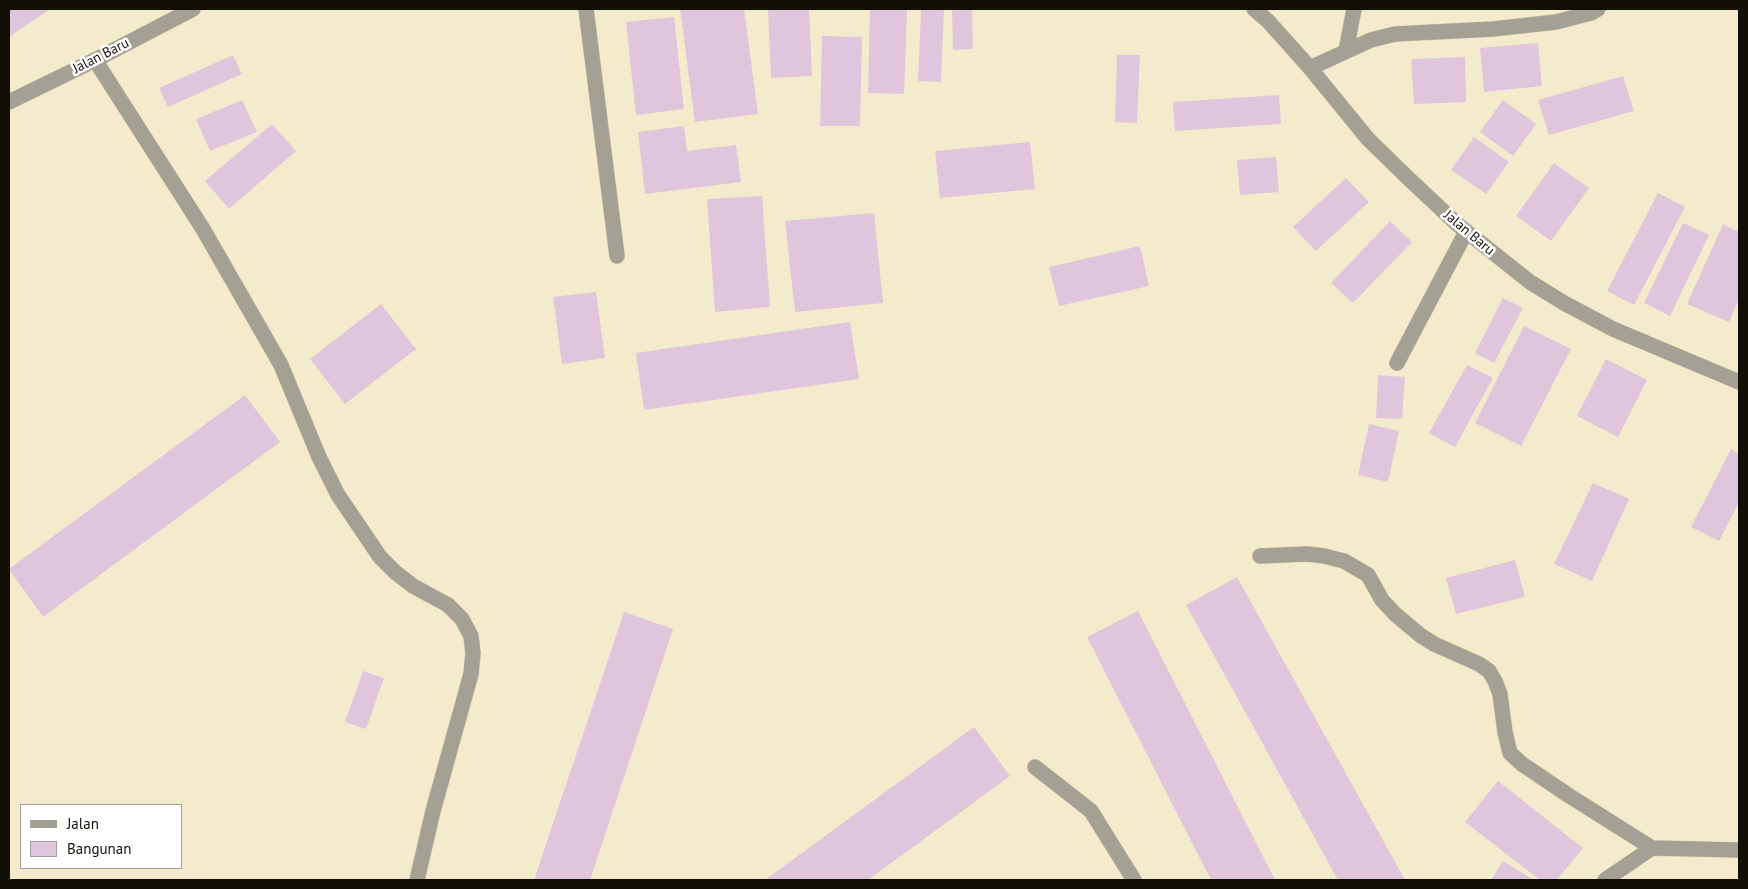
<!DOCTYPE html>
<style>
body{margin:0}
#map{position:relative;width:1748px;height:889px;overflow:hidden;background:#f4ebcc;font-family:"PT Sans",sans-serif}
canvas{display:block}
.frame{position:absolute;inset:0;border:10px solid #120f05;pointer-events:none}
.legend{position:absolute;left:20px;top:804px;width:162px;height:65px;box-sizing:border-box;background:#fff;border:1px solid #a09f9b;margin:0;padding:6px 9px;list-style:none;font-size:15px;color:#120f05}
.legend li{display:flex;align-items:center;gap:10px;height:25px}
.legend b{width:25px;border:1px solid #a09f9b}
</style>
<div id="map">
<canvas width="1748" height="889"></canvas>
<div class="frame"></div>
<ul class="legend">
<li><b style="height:6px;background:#a4a194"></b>Jalan</li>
<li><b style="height:14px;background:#e0c6dc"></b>Bangunan</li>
</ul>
</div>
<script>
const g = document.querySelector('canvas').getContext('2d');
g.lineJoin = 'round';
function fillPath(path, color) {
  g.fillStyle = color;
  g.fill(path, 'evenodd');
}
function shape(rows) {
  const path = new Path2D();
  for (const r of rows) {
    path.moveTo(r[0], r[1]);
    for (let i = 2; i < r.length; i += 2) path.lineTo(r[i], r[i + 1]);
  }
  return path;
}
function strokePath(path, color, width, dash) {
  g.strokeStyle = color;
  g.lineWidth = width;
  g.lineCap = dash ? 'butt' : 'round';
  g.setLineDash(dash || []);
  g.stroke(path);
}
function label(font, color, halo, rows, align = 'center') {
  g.font = font + ' "PT Sans",sans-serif';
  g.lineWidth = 5;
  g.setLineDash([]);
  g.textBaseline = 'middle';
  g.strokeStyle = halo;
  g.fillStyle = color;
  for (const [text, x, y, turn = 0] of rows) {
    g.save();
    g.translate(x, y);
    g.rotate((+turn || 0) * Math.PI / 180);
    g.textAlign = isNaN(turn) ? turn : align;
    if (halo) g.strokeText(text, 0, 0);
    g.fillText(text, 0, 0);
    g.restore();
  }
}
const building = shape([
 [9,9,50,9,9,37],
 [680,9,744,9,758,114,695,122],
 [768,9,809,9,812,76,771,78],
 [870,9,907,9,904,94,868,93],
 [921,9,944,9,941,82,918,81],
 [952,9,972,9,973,49,953,50],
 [674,17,684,109,636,115,626,22],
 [822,36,862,37,860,126,820,126],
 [1538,43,1542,86,1484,92,1480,48],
 [233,55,242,74,168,107,159,88],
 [1117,55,1140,55,1137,123,1115,122],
 [1465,57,1466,102,1414,104,1411,59],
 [1623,76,1634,111,1549,135,1538,100],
 [1279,95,1281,124,1175,131,1173,102],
 [242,100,257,132,210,151,196,119],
 [1503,100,1536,124,1513,156,1480,132],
 [272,124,296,151,229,209,205,181],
 [684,126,687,151,736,145,741,182,645,194,638,132],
 [1474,137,1509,162,1486,194,1451,170],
 [1030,142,1035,189,940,198,935,151],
 [1276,157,1279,192,1240,195,1237,160],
 [1554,163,1589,188,1551,241,1516,216],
 [1346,178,1369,202,1316,251,1293,227],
 [1658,193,1685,207,1634,305,1607,291],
 [762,196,770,307,715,312,707,199],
 [874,213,883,303,795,312,785,221],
 [1390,221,1412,242,1353,303,1331,283],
 [1683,223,1709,235,1670,316,1644,303],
 [1723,224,1739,232,1739,299,1729,322,1687,304],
 [1140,246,1149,286,1059,306,1049,267],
 [596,292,605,358,562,364,553,297],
 [1503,298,1523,308,1494,363,1475,353],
 [381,304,416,349,345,404,310,359],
 [850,322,859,379,644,410,636,353],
 [1524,326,1571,349,1521,446,1475,423],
 [1606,359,1647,380,1618,437,1577,416],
 [1467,365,1493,378,1455,447,1429,433],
 [1378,375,1405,377,1402,419,1376,418],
 [245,395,280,442,43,617,9,569],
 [1369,424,1399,431,1388,482,1358,475],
 [1731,449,1739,454,1739,502,1719,541,1691,527],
 [1593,483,1629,499,1592,581,1554,564],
 [1515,560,1525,597,1456,614,1446,578],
 [1237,577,1405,880,1338,880,1186,605],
 [1138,611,1275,880,1211,880,1087,637],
 [624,612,673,629,590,880,534,880],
 [363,671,384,678,366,729,345,722],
 [974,727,1010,776,868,880,765,880],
 [1498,781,1583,848,1557,880,1540,880,1465,822],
 [1503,861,1534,880,1491,880]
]);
const service = shape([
 [586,9,617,256],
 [95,60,203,229,281,365,319,457,338,495,380,557,395,572,413,586,448,605,462,619,471,636,473,653,471,674,433,811,417,880],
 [1397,363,1466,232],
 [1260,556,1307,554,1324,556,1344,561,1368,575,1382,600,1395,614,1420,635,1434,644,1479,664,1489,671,1495,681,1500,694,1505,732,1510,753,1522,764,1568,795,1652,848],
 [1035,767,1091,811,1134,880],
 [1605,880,1652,848,1739,850]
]);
const minor = shape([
 [1254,9,1268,21,1310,68,1368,139,1407,177,1457,224,1530,282,1564,303,1613,329,1739,382],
 [1346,51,1354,9],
 [1310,68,1371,40,1395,34,1493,29,1556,22,1591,13,1598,9],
 [9,102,95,60,193,9]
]);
const streetNames = [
 ["Jalan Baru",101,56,-27],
 ["Jalan Baru",1469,233,40]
];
fillPath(building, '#e0c6dc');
strokePath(service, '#d0c8ac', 16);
strokePath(minor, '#d0c8ac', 16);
strokePath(service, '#a4a194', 15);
strokePath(minor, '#a4a194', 15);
label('14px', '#120f05', '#fff', streetNames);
</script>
